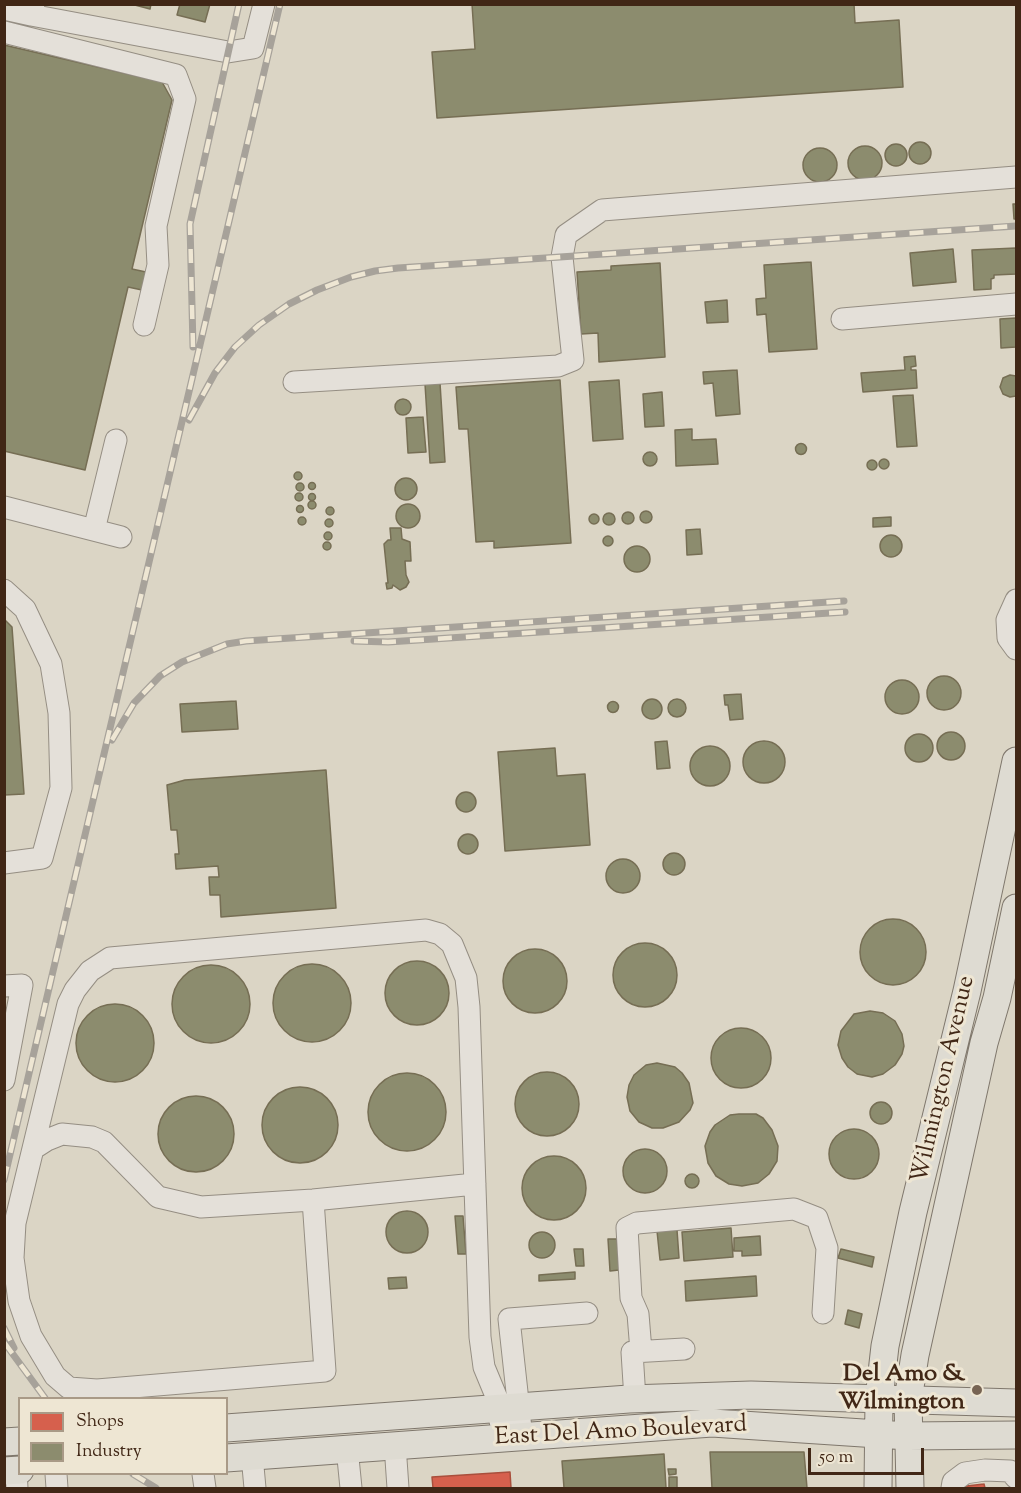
<!DOCTYPE html>
<style>
body{margin:0}
#map{position:relative;width:1021px;height:1493px;overflow:hidden;background:#dbd5c5;font-family:"Sorts Mill Goudy",serif}
canvas{display:block}
.frame{position:absolute;inset:0;border:6px solid #412716;pointer-events:none}
.legend{position:absolute;left:18px;top:1397px;width:210px;height:78px;box-sizing:border-box;background:#eee6d3;border:2px solid #a99a87;margin:0;padding:8px 10px;list-style:none;font-size:18px;color:#412716}
.legend li{display:flex;align-items:center;gap:12px;height:30px}
.legend b{width:30px;border:2px solid #a99a87}
.scale{position:absolute;left:808px;top:1448px;width:116px;height:27px;box-sizing:border-box;border:3px solid #412716;border-top:0;padding-left:8px;font-size:18px;line-height:21px;white-space:nowrap;color:#412716;-webkit-text-stroke:4px #eee6d3;paint-order:stroke}
</style>
<div id="map">
<canvas width="1021" height="1493"></canvas>
<div class="frame"></div>
<ul class="legend">
<li><b style="height:16px;background:#d6604d"></b>Shops</li>
<li><b style="height:16px;background:#8c8c6e"></b>Industry</li>
</ul>
<div class="scale">50 m</div>
</div>
<script>
const g = document.querySelector('canvas').getContext('2d');
g.lineJoin = 'round';
function fillPath(path, color) {
  g.fillStyle = color;
  g.fill(path, 'evenodd');
}
function shape(rows) {
  const path = new Path2D();
  for (const r of rows) {
    if (r.length === 3) {
      path.moveTo(r[0] + r[2], r[1]);
      path.arc(r[0], r[1], r[2], 0, 2 * Math.PI);
      continue;
    }
    path.moveTo(r[0], r[1]);
    for (let i = 2; i < r.length; i += 2) path.lineTo(r[i], r[i + 1]);
  }
  return path;
}
function strokePath(path, color, width, dash) {
  g.strokeStyle = color;
  g.lineWidth = width;
  g.lineCap = dash ? 'butt' : 'round';
  g.setLineDash(dash || []);
  g.stroke(path);
}
function label(font, color, halo, rows, align = 'center') {
  g.font = font + ' "Sorts Mill Goudy",serif';
  g.lineWidth = 6;
  g.setLineDash([]);
  g.textBaseline = 'middle';
  g.strokeStyle = halo;
  g.fillStyle = color;
  for (const [text, x, y, turn = 0] of rows) {
    g.save();
    g.translate(x, y);
    g.rotate((+turn || 0) * Math.PI / 180);
    g.textAlign = isNaN(turn) ? turn : align;
    if (halo) g.strokeText(text, 0, 0);
    g.fillText(text, 0, 0);
    g.restore();
  }
}
const shops = shape([
 [510,1472,511,1488,433,1488,432,1477,510,1472],
 [984,1484,985,1488,958,1488,958,1487,984,1484]
]);
const industry = shape([
 [131,4,151,4,150,9,131,4],
 [180,4,210,4,205,22,177,15,180,4],
 [472,4,854,4,855,23,899,20,903,87,437,118,432,52,475,49,472,4],
 [4,45,162,82,172,100,132,269,146,272,142,290,128,287,85,470,4,451,4,45],
 [920,153,11],
 [896,155,11],
 [865,163,17],
 [820,165,17],
 [1013,204,1016,204,1016,219,1014,219,1013,204],
 [1016,248,1016,274,994,275,994,278,991,279,991,289,974,290,972,250,1016,248],
 [953,249,956,282,913,286,910,253,953,249],
 [811,262,817,349,769,352,766,314,757,315,756,299,766,298,764,265,811,262],
 [660,263,665,357,599,362,598,333,581,334,577,272,611,270,611,266,660,263],
 [727,300,728,322,707,323,705,302,727,300],
 [1016,318,1016,347,1001,348,1000,319,1016,318],
 [915,356,916,366,911,367,911,370,916,370,917,388,863,392,861,373,905,370,904,357,915,356],
 [737,370,740,414,716,416,713,383,704,384,703,372,737,370],
 [1010,375,1016,376,1016,396,1010,397,1003,394,1000,387,1003,378,1010,375],
 [560,380,571,543,494,548,494,541,476,542,468,429,459,429,456,387,560,380],
 [619,380,623,439,593,441,589,382,619,380],
 [440,383,445,462,430,463,425,384,440,383],
 [662,392,664,426,645,427,643,394,662,392],
 [913,395,917,446,897,447,893,396,913,395],
 [403,407,8],
 [423,417,426,452,408,453,406,418,423,417],
 [692,429,692,440,716,439,718,464,676,466,675,430,692,429],
 [801,449,5.5],
 [650,459,7],
 [884,464,5],
 [872,465,5],
 [298,476,4],
 [406,489,11],
 [312,486,3.5],
 [300,487,4],
 [299,497,4],
 [312,497,3.5],
 [312,505,4],
 [408,516,12],
 [300,509,3.5],
 [330,511,4],
 [646,517,6],
 [628,518,6],
 [609,519,6],
 [594,519,5],
 [891,517,891,526,873,527,873,518,891,517],
 [302,521,4],
 [329,523,4],
 [390,528,401,528,402,539,410,542,411,561,405,561,406,575,409,582,406,587,400,590,393,585,392,588,387,589,386,583,388,583,384,544,388,540,391,540,390,528],
 [700,529,702,554,687,555,686,530,700,529],
 [328,536,4],
 [891,546,11],
 [608,541,5],
 [327,546,4],
 [637,559,13],
 [4,619,12,627,24,794,4,795,4,619],
 [944,693,17],
 [902,697,17],
 [741,694,743,719,730,720,728,705,725,705,724,695,741,694],
 [652,709,10],
 [677,708,9],
 [236,701,238,729,182,732,180,704,236,701],
 [613,707,5.5],
 [951,746,14],
 [919,748,14],
 [667,741,670,768,657,769,655,742,667,741],
 [764,762,21],
 [710,766,20],
 [555,748,557,776,585,774,590,845,505,851,498,752,555,748],
 [326,770,336,908,221,917,220,895,210,895,209,877,219,877,218,866,176,869,175,854,179,854,177,830,171,830,167,785,185,780,326,770],
 [466,802,10],
 [468,844,10],
 [674,864,11],
 [623,876,17],
 [893,952,33],
 [645,975,32],
 [535,981,32],
 [417,993,32],
 [312,1003,39],
 [211,1004,39],
 [115,1043,39],
 [870,1011,883,1013,895,1021,902,1034,904,1046,902,1054,895,1065,883,1074,872,1077,857,1074,848,1067,842,1058,838,1045,841,1031,854,1014,870,1011],
 [741,1058,30],
 [657,1063,675,1067,682,1073,689,1083,693,1103,690,1110,679,1122,663,1128,652,1128,639,1122,630,1111,627,1097,629,1085,634,1075,646,1065,657,1063],
 [547,1104,32],
 [407,1112,39],
 [300,1125,38],
 [196,1134,38],
 [881,1113,11],
 [739,1114,756,1114,763,1118,772,1130,778,1146,777,1161,769,1174,758,1183,742,1186,729,1184,716,1176,708,1163,705,1146,710,1132,715,1125,730,1115,739,1114],
 [854,1154,25],
 [645,1171,22],
 [554,1188,32],
 [692,1181,7],
 [407,1232,21],
 [455,1216,463,1216,466,1254,458,1254,455,1216],
 [731,1228,733,1257,684,1261,682,1232,731,1228],
 [677,1230,679,1258,660,1260,657,1231,677,1230],
 [542,1245,13],
 [760,1236,761,1255,742,1256,742,1251,734,1251,734,1238,760,1236],
 [608,1239,617,1239,619,1270,610,1271,608,1239],
 [574,1249,583,1249,584,1266,576,1266,574,1249],
 [841,1249,874,1257,872,1267,838,1258,841,1249],
 [575,1272,575,1279,539,1281,539,1275,575,1272],
 [756,1276,757,1296,686,1301,685,1281,756,1276],
 [406,1277,407,1288,389,1289,388,1278,406,1277],
 [848,1310,862,1314,859,1328,845,1324,848,1310],
 [710,1452,804,1452,807,1488,712,1488,710,1452],
 [664,1454,666,1488,564,1488,562,1461,664,1454],
 [668,1469,676,1469,676,1474,669,1475,668,1469],
 [669,1477,677,1477,677,1488,669,1488,669,1477]
]);
const minor = shape([
 [4,9,31,15,34,4],
 [31,15,228,52,253,48,264,4],
 [4,32,176,75,185,99,156,226,158,265,144,325],
 [842,319,1016,304],
 [294,382,558,366,573,360,562,257,566,235,602,210,1016,177],
 [4,507,121,537],
 [94,530,116,440],
 [4,590,25,609,51,664,59,713,61,788,42,858,4,863],
 [1016,600,1007,620,1008,638,1016,649],
 [4,986,22,985,4,1080],
 [33,1149,47,1140,62,1134,92,1137,104,1142,158,1197,201,1207,313,1200,475,1184],
 [313,1200,325,1371,97,1390,69,1388,55,1376,31,1336,19,1301,13,1258,15,1223,68,1004,75,990,90,971,110,958,426,930,440,934,452,944,466,978,469,1007,480,1337,484,1367,501,1408,500,1421,505,1439],
 [641,1351,638,1314,631,1298,627,1228,637,1223,794,1209,817,1218,827,1248,823,1313],
 [635,1399,632,1352,684,1349],
 [522,1438,509,1319,587,1313],
 [395,1445,398,1488],
 [347,1448,351,1488],
 [252,1456,255,1488],
 [16,1470,17,1488],
 [56,1474,57,1488],
 [203,1474,205,1488],
 [952,1488,953,1482,965,1473,985,1470,1010,1471,1016,1478]
]);
const major = shape([
 [226,1428,629,1399,751,1395,1016,1403],
 [4,1442,20,1441],
 [226,1458,712,1423,908,1436,1016,1435],
 [4,1471,20,1470],
 [878,1488,879,1399,885,1346,913,1212,967,991,1016,761],
 [910,1488,908,1400,915,1355,984,1043,997,998,1016,908]
]);
const rail = shape([
 [193,347,190,224,239,4],
 [189,420,215,373,235,347,259,325,289,304,317,290,351,277,375,271,398,268,1016,226],
 [354,641,388,642,845,612],
 [112,740,134,703,160,676,182,662,227,644,246,641,844,601],
 [4,1180,280,4],
 [4,1328,14,1348],
 [4,1342,45,1398],
 [133,1474,156,1488]
]);
const markers = [
 [977,1390,6,"#776453"]
];
const streetNames = [
 ["Wilmington Avenue",945,1080,-77],
 ["East Del Amo Boulevard",621,1433,-3]
];
const poiNames = [
 ["Del Amo &",965,1376],
 ["Wilmington",965,1404]
];
fillPath(shops, '#d6604d');
strokePath(shops, '#a94f3c', 1.5);
fillPath(industry, '#8c8c6e');
strokePath(industry, '#766e54', 1.5);
strokePath(minor, '#958e83', 23);
strokePath(major, '#7f776c', 29);
strokePath(minor, '#e4e0d9', 21);
strokePath(major, '#dedbd2', 27);
strokePath(rail, '#a7a29a', 7);
strokePath(rail, '#eee6d3', 4.5, [14]);
for (const [x, y, r, color] of markers) {
  const dot = new Path2D();
  dot.arc(x, y, r, 0, 2 * Math.PI);
  g.fillStyle = color;
  g.fill(dot);
  strokePath(dot, '#eee6d3', 2);
}
label('24px', '#412716', '#eee6d3', streetNames);
label('bold 24px', '#412716', '#eee6d3', poiNames, 'right');
</script>
